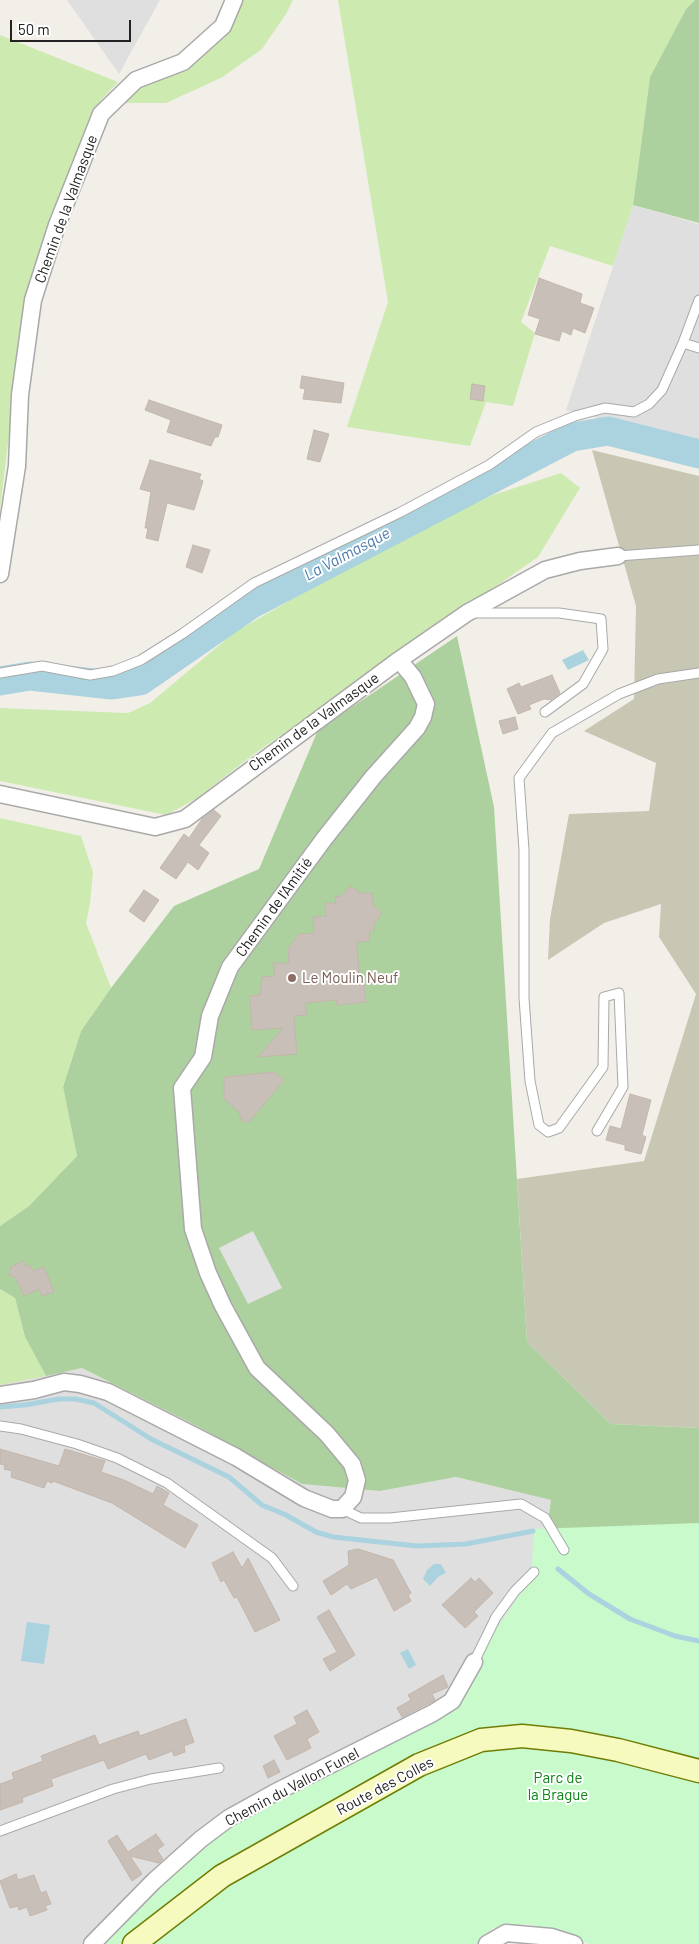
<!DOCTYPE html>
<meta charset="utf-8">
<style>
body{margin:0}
#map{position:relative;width:699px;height:1944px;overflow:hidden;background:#f2efe9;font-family:Barlow,sans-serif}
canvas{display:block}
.scale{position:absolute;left:10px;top:20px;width:121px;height:22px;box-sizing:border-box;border:2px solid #222;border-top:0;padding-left:6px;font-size:15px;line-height:18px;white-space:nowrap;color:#222;-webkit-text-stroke:4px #fff;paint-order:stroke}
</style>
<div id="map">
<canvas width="699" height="1944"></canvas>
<div class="scale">50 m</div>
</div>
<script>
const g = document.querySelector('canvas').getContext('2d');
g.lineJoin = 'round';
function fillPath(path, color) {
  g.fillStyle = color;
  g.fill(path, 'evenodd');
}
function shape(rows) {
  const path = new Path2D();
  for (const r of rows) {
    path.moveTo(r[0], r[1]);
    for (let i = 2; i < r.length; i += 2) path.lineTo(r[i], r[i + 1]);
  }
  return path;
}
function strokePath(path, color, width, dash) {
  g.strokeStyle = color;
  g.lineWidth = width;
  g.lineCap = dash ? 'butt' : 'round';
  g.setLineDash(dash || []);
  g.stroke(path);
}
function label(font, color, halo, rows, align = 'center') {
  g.font = font + ' Barlow,sans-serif';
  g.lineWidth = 4;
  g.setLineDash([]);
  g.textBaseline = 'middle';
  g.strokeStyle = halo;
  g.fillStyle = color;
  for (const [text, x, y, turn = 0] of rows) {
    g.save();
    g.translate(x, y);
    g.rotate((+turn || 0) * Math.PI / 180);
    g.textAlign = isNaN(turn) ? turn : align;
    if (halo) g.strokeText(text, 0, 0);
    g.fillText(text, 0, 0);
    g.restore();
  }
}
const residential = shape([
 [67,0,160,0,119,74],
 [633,205,699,224,699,443,566,410],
 [82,1368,193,1424,302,1484,380,1491,456,1477,551,1500,540,1576,459,1716,116,1944,0,1944,0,1385]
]);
const construction = shape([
 [592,450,699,476,699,1428,611,1424,527,1342,517,1179,644,1161,696,994,659,937,661,904,604,923,548,960,550,919,569,814,649,811,656,763,584,731,634,699,636,606]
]);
const grass = shape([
 [240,0,293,0,286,14,262,49,221,78,166,103,116,103,141,87,181,70],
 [338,0,695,0,686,9,650,77,633,205,613,266,550,246,521,322,535,333,513,406,486,402,470,446,347,427,388,302],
 [0,35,118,82,101,100,74,174,36,260,24,313,0,509],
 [561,473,580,488,538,557,254,754,196,799,166,815,0,781,0,708,128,713,150,703,235,632,315,586,405,537,493,495],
 [0,818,81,836,93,872,90,904,86,923,111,988,81,1031,63,1087,77,1156,29,1206,0,1226],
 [0,1289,15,1298,25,1337,46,1376,0,1385]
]);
const forest = shape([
 [695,0,699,0,699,223,633,205,650,77,686,9],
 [457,636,494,807,527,1342,611,1424,699,1428,699,1758,540,1576,551,1500,456,1477,380,1491,302,1484,193,1424,82,1368,46,1376,25,1337,15,1298,0,1289,0,1226,29,1206,77,1156,63,1087,81,1031,111,988,174,906,259,869,318,730]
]);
const park = shape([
 [699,1523,699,1944,590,1944,529,1924,493,1928,477,1944,88,1944,230,1818,446,1702,531,1578,534,1529]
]);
const parking = shape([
 [253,1231,282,1288,248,1304,219,1248]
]);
const water = shape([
 [583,650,589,660,568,670,562,660],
 [434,1564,441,1564,446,1573,438,1577,430,1586,423,1579,427,1570],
 [27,1622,50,1625,44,1664,21,1661],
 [408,1649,416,1665,409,1669,400,1653]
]);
const stream = shape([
 [0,1407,25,1405,59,1399,75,1399,94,1403,151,1439,229,1477,262,1505,286,1515,316,1532,333,1537,417,1546,466,1544,533,1531],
 [558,1569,589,1594,630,1619,675,1636,699,1641]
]);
const river = shape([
 [0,681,30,676,112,685,140,681,250,605,572,437,608,431,699,454]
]);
const building = shape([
 [539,278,582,294,580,303,594,308,585,333,573,328,571,335,562,331,559,341,535,334,540,319,528,315,539,278],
 [302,376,344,383,341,403,303,399,305,389,300,388,302,376],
 [472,384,485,386,483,401,470,399,472,384],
 [149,400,222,425,218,437,215,437,211,446,167,432,171,420,145,410,149,400],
 [314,430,329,434,320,462,307,459,314,430],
 [150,460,201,474,199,479,203,481,194,510,167,503,158,541,146,538,148,528,145,528,151,492,140,489,150,460],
 [193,545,210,550,202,573,186,567,193,545],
 [552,675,560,693,551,700,544,699,529,705,531,709,518,714,507,689,519,683,521,687,552,675],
 [515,717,518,729,503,734,499,721,515,717],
 [214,810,221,816,199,845,209,853,198,870,188,862,176,879,160,868,184,834,189,838,202,819,214,810],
 [351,886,360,893,372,893,373,905,382,913,374,924,374,930,370,930,369,941,357,942,359,974,363,973,366,1002,337,1005,336,1000,305,1003,307,1015,294,1016,297,1054,258,1057,283,1028,252,1030,250,996,260,995,262,977,275,976,273,963,289,963,288,948,299,934,314,933,313,917,326,916,325,903,336,903,335,897,341,896,351,886],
 [144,890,159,900,144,922,129,911,144,890],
 [274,1072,284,1080,250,1121,243,1122,238,1111,224,1099,224,1077,274,1072],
 [630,1094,651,1100,642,1135,646,1137,641,1154,625,1150,625,1145,606,1140,610,1126,621,1129,630,1094],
 [23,1261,26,1266,30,1265,33,1271,44,1267,54,1292,42,1296,39,1289,24,1296,16,1278,9,1275,11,1267,23,1261],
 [0,1449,59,1466,65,1449,105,1461,101,1472,124,1480,153,1494,157,1486,169,1493,163,1505,198,1525,185,1548,112,1503,53,1481,52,1483,47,1481,44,1488,11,1477,12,1471,4,1469,5,1465,0,1464,0,1449],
 [358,1549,393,1560,411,1593,408,1595,411,1601,394,1611,377,1577,351,1589,347,1584,331,1595,323,1581,349,1565,348,1551,358,1549],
 [233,1552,242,1568,248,1558,280,1620,255,1632,237,1597,234,1598,224,1580,221,1582,212,1563,233,1552],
 [471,1578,475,1582,479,1578,493,1593,474,1612,478,1616,465,1628,442,1605,471,1578],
 [329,1610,355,1655,330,1671,323,1659,337,1652,317,1617,329,1610],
 [443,1675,448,1687,432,1694,435,1700,402,1717,397,1708,411,1700,408,1695,443,1675],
 [307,1710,319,1732,307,1739,311,1748,287,1760,274,1736,297,1724,294,1717,307,1710],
 [186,1719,194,1742,184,1746,185,1752,174,1756,172,1751,149,1760,146,1754,108,1769,104,1760,51,1779,53,1786,22,1798,23,1802,0,1810,0,1784,14,1779,12,1773,43,1761,41,1756,95,1735,99,1745,138,1731,140,1736,186,1719],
 [274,1760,280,1772,268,1778,263,1766,274,1760],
 [156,1834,164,1845,157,1850,163,1859,159,1863,130,1856,142,1874,132,1881,108,1841,117,1835,128,1852,156,1834],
 [16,1874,18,1880,34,1875,41,1893,46,1891,51,1904,45,1906,47,1910,30,1916,27,1907,19,1910,18,1906,10,1908,0,1881,16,1874]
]);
const lane = shape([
 [683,343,699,300],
 [618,556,699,550],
 [473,613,559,613,601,619,603,649,583,684,545,712],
 [0,673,42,666,90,675,113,671,141,660,182,634,254,583,399,513,489,465,536,432,575,416,605,408,634,412,649,404,662,390,683,343,699,348],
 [597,1131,623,1087,619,993,604,997,603,1067,559,1128,548,1132,539,1125,530,1081,524,998,524,850,519,778,552,733,619,694,658,679,699,673],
 [0,1426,21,1429,77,1444,117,1458,167,1483,272,1558,293,1586],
 [342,1509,361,1518,390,1518,521,1504,545,1518,564,1550],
 [474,1662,496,1617,515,1591,534,1572],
 [0,1831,113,1789,151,1779,219,1768]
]);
const street = shape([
 [0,574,17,466,20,395,33,300,57,225,101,114,136,80,183,62,223,26,234,0],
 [0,794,155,827,185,819,399,660,467,613,545,570,580,561,618,556],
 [0,1395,34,1390,64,1382,80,1384,108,1392,236,1457,304,1498,332,1509,342,1509,353,1497,357,1480,352,1464,327,1434,257,1368,223,1306,208,1273,193,1229,182,1088,203,1057,210,1016,230,967,324,839,373,777,417,728,423,717,426,704,413,677,399,660],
 [92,1944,154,1881,201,1839,229,1818,274,1793,433,1713,452,1701,474,1662],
 [487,1944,506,1933,552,1937,574,1944]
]);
const secondary = shape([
 [134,1944,222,1876,419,1765,481,1740,522,1736,571,1741,618,1750,699,1771]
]);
const markers = [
 [292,978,5,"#8d6e63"]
];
const streetNames = [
 ["Chemin de la Valmasque",66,209,-70],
 ["Chemin de la Valmasque",314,722,-36],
 ["Chemin de l'Amitié",274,907,-54],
 ["Route des Colles",385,1786,-28],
 ["Chemin du Vallon Funel",292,1787,-28]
];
const educationNames = [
 ["Le Moulin Neuf",302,978]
];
const parkNames = [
 ["Parc de",558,1778],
 ["la Brague",558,1795]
];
const waterNames = [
 ["La Valmasque",347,554,-28]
];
fillPath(residential, '#e0dfdf');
fillPath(construction, '#c7c7b4');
fillPath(grass, '#cdebb0');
fillPath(forest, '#add19e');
fillPath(park, '#c8facc');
fillPath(parking, '#e2e2e2');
fillPath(water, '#aad3df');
strokePath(stream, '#aad3df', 5);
strokePath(river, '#aad3df', 29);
fillPath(building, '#c7bfb8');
strokePath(building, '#c4b6ab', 1);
strokePath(lane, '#a9a9a9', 11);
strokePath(street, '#a9a9a9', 19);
strokePath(secondary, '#707d05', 25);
strokePath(lane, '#fff', 9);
strokePath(street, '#fff', 16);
strokePath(secondary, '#f7fabf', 22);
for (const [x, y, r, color] of markers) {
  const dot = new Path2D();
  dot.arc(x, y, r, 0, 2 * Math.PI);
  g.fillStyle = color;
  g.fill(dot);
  strokePath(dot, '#fff', 2);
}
label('15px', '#222', '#fff', streetNames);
label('15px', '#785e54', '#fff', educationNames, 'left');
label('15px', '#0c8416', '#fff', parkNames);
label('italic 16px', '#4a7aab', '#fff', waterNames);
</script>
